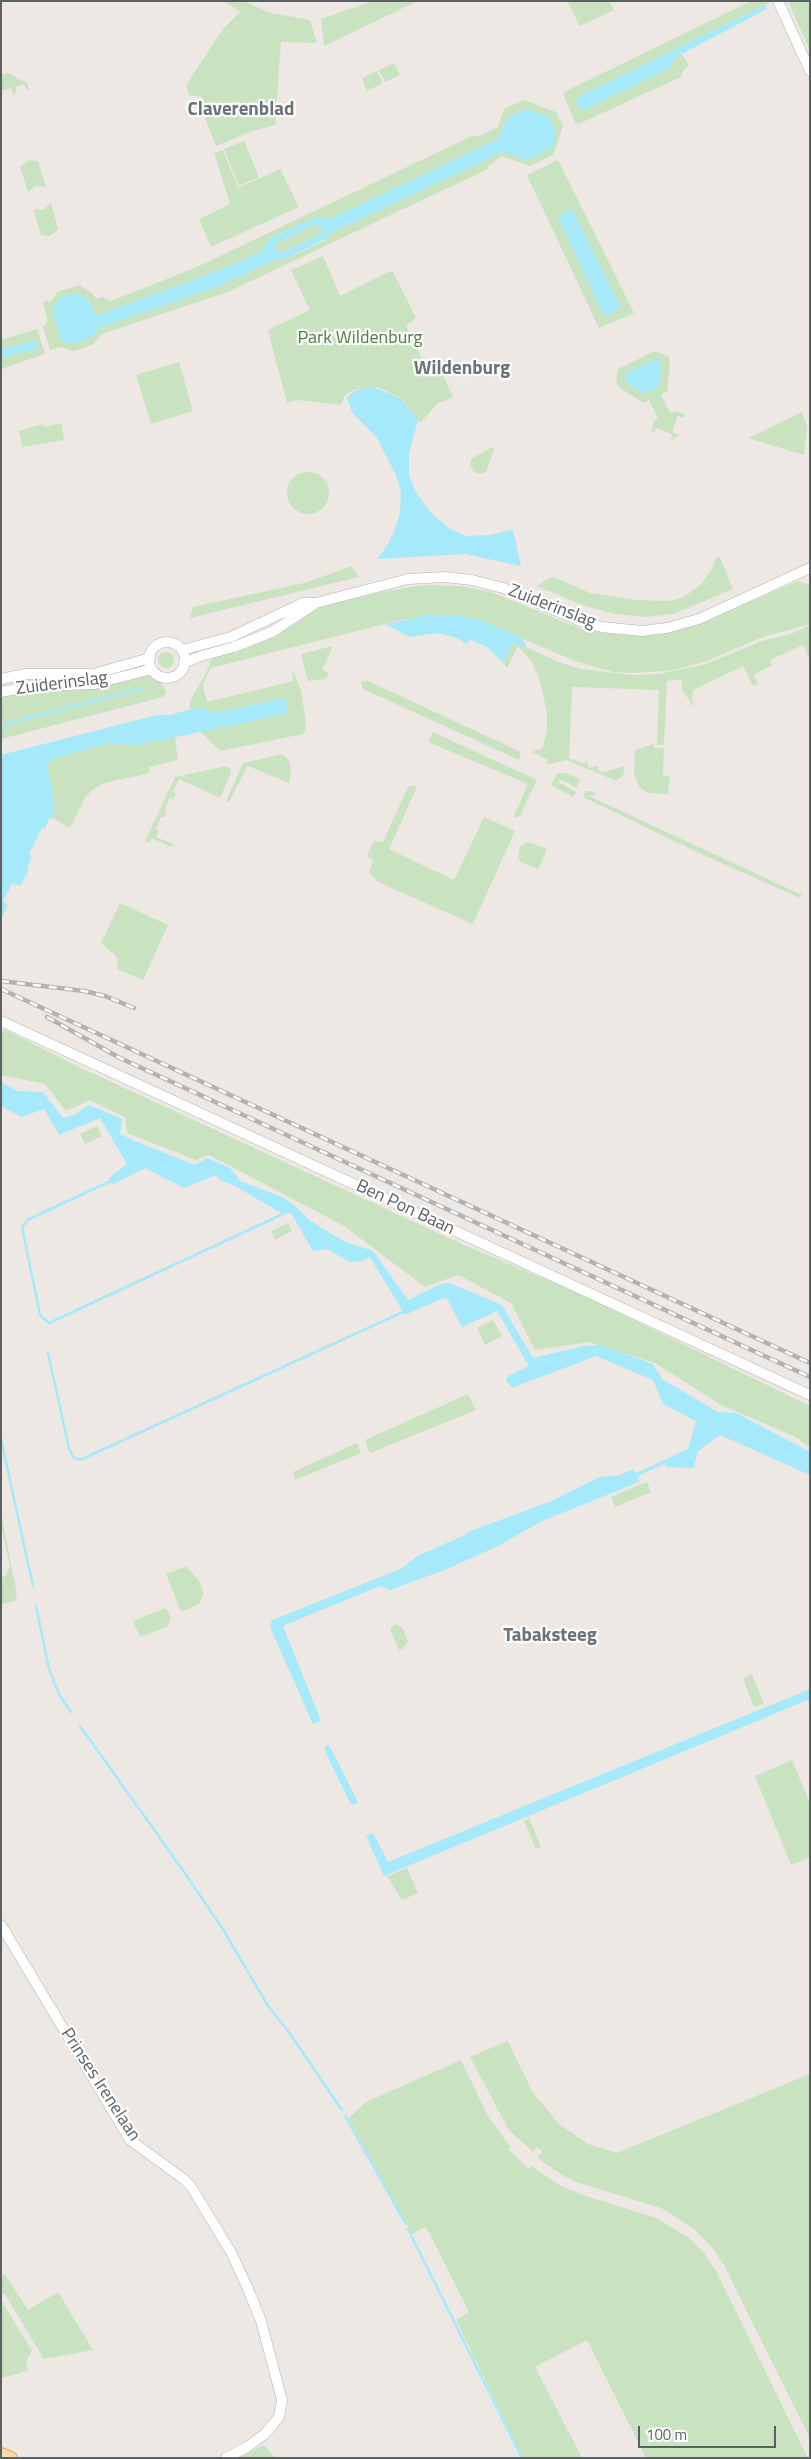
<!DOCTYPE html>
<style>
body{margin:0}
#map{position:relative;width:811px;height:2459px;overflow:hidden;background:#ede8e3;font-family:"Titillium Web",sans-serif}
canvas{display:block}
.frame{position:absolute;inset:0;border:2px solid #5b6063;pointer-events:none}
.scale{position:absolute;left:638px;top:2426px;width:138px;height:22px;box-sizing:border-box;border:2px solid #5b6063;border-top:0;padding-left:6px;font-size:15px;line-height:18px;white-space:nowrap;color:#5b6063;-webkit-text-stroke:4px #fff;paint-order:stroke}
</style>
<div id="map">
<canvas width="811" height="2459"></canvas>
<div class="frame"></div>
<div class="scale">100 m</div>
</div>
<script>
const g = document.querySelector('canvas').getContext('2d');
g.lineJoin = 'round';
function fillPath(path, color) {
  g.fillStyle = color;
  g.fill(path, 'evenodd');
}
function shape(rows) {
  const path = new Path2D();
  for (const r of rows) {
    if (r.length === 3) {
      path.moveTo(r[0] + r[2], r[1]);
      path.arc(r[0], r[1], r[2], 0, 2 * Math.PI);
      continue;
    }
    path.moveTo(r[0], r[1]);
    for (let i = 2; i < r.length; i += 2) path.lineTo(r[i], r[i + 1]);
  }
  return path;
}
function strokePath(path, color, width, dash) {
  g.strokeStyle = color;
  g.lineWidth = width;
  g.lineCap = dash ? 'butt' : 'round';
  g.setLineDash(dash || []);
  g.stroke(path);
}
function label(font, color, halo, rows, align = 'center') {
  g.font = font + ' "Titillium Web",sans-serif';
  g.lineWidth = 4.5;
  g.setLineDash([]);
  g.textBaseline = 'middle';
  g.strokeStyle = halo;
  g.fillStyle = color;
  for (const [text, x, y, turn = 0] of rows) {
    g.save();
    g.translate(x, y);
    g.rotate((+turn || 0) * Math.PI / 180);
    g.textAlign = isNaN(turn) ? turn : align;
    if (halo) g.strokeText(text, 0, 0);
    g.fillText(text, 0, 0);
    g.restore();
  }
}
const green = shape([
 [225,1,243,1,271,13,310,20,317,43,281,42,275,125,249,132,216,146,200,106,200,101,203,97,189,95,186,85,223,29,240,12],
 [373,1,418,1,324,46,321,19],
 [567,1,609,1,614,10,580,26],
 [751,1,768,1,769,3,578,97,669,68,676,57,682,54,689,66,684,69,681,77,583,122,579,124,575,122,563,94,566,91],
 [788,1,810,1,810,51],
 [394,63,400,75,385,82,379,70],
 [377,71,383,83,367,91,362,78],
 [8,73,27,83,29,89,27,90,24,84,15,87,17,93,13,94,11,88,1,91,1,75],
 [524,100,556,112,563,126,553,155,530,166,502,156,488,166,488,169,230,291,102,334,92,345,74,351,60,347,50,350,43,327,48,321,43,303,45,300,51,302,57,292,80,285,93,294,96,299,102,297,111,301,197,267,474,135,477,137,498,127,504,109],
 [508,117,503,152,329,234,326,240,284,260,278,258,220,286,100,327,90,338,73,344,52,312,60,297,89,300,94,313,98,315,220,270,261,252,270,238,317,217,330,219,498,139],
 [244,141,259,177,239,186,224,149],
 [223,150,238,188,280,169,299,207,211,247,199,219,230,204,214,153],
 [29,160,38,161,46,187,35,186,28,192,20,167],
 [558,160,634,313,599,328,527,175],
 [569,242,600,267,605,275,605,316],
 [51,203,58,229,50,236,46,236,41,235,33,209,43,210],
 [316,224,320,226,323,232,313,238,283,252,277,252,275,248,277,243],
 [323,256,340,296,390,271,393,272,416,318,406,325,412,339,427,369,432,367,440,369,453,397,437,404,420,423,402,399,378,387,353,390,345,395,341,405,298,400,287,403,268,330,310,310,291,270],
 [37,329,45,354,1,369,1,358,38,347,35,340,1,350,1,340],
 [655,351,669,357,670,361,667,391,661,394,670,413,677,411,684,415,684,418,678,416,672,432,679,435,671,441,672,434,656,428,653,434,652,433,653,422,658,419,649,400,643,403,619,387,616,382,618,369],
 [179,362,193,411,151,424,136,375],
 [802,412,807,426,804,455,748,438],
 [61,423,64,440,22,447,19,431,43,424,44,427],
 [492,447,494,449,486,472,479,474,473,471,470,466,471,459],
 [308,493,21],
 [717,557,720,557,733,589,673,614,646,617,615,614,585,606,537,586,549,578,554,577,590,593,637,600,670,601,682,598,698,587,710,573],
 [351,566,359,577,190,618,193,607,308,582],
 [798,581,810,585,810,624,760,638,707,661,675,670,635,673,613,672,575,661,479,620,404,619,211,668,203,684,207,702,294,681,292,673,294,673,301,691,305,717,306,727,303,734,220,751,200,731,287,712,213,713,200,707,191,710,189,703,208,669,212,657,322,606,376,593,423,585,462,586,491,592,584,630,613,634,649,635,672,632,704,622],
 [810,625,810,660,803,645,770,660,772,665,754,675,758,684,753,686,743,666,693,690,692,699,695,708,682,690,682,679,667,681,664,745,657,745,659,690,572,687,569,758,582,763,587,762,589,768,597,766,599,771,605,772,625,766,623,775,616,781,567,760,549,764,546,763,548,760,532,752,543,748,547,729,547,712,539,678,531,661,518,646,507,668,503,663,513,644,517,643,561,663,582,669,632,675,659,674,703,665,762,641,791,634],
 [333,646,322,670,329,673,326,679,308,681,301,654],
 [166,660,8],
 [146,674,156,678,164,687,166,693,163,697,1,739,1,696,22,690,89,689],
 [368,681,521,752,519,760,363,689,361,682],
 [433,732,537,780,520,816,513,818,528,784,428,742],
 [175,737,178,760,149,767,150,773,104,783,95,788,86,796,70,828,52,818,55,806,47,765,52,759,105,744,139,745],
 [654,744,654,748,664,748,663,776,670,776,668,794,647,793,639,786,634,774,635,750],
 [282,754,286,757,290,763,291,774,289,783,248,766,229,802,226,801,243,763],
 [226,766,230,768,231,773,220,798,179,779,173,792,176,794,173,799,170,798,165,810,167,812,164,818,161,817,156,829,159,831,156,837,173,844,171,847,151,838,149,843,145,841,175,777],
 [558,773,566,773,581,780,576,787,561,780,558,782,576,792,573,797,551,785],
 [413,785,417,787,389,849,454,880,484,817,515,831,473,924,378,882,369,872,373,860,367,856,374,841,383,842,408,787],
 [586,791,591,791,596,794,595,796,587,795,802,895,800,898,699,853,583,797],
 [528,842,547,849,538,869,521,862,518,858,520,847],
 [120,903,168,925,143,980,117,969,118,963,115,955,101,943],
 [1,1030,6,1030,79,1067,464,1245,578,1293,810,1406,810,1447,794,1436,721,1405,655,1363,589,1342,535,1350,511,1303,458,1275,425,1287,344,1226,209,1155,196,1160,127,1133,125,1117,90,1100,66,1111,45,1084,1,1075],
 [97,1126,102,1136,85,1144,80,1134],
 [288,1223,292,1231,275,1240,271,1231],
 [493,1320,502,1336,485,1345,477,1328],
 [468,1394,476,1410,370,1453,365,1440],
 [357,1443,361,1453,295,1480,293,1472],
 [647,1482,651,1492,615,1507,611,1497],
 [1,1513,17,1595,15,1601,2,1604,1,1579,7,1573,10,1566,1,1526],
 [186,1566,198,1579,204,1594,199,1604,181,1612,166,1574],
 [165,1608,171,1616,168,1626,140,1637,133,1621],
 [394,1624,402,1627,408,1641,403,1649,399,1650,390,1629],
 [752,1674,764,1704,754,1707,743,1678],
 [792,1760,810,1804,810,1857,791,1865,755,1776],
 [529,1818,541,1847,536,1849,524,1821],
 [407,1868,418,1893,402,1900,387,1876],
 [508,2041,533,2093,559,2124,588,2144,617,2153,810,2074,810,2438,724,2265,711,2246,693,2228,661,2208,576,2182,562,2175,537,2158,542,2151,537,2147,533,2152,509,2130,470,2057],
 [461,2060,487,2114,510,2147,508,2149,529,2169,531,2166,561,2186,583,2195,656,2218,689,2238,705,2254,717,2273,808,2458,646,2458,587,2340,535,2367,582,2458,523,2458,456,2320,469,2312,426,2227,412,2234,348,2119,366,2102],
 [5,2274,28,2310,58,2292,93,2350,44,2359,6,2296,1,2293,1,2276],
 [1,2300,32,2351,26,2361,28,2371,1,2378],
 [264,2445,275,2458,239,2458]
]);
const water = shape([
 [765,5,767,9,676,57,669,68,584,110,576,105,578,97],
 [526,109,548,116,557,134,552,148,528,160,503,152,329,234,326,239,283,260,278,258,220,286,101,327,90,338,73,344,62,341,52,312,60,297,75,293,89,300,94,313,98,315,220,270,261,252,270,238,317,217,330,219,498,139,508,117],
 [316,224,320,226,323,232,313,238,283,252,277,252,275,248,277,243],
 [569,209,573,210,618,302,620,308,612,314,604,316,558,217],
 [35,340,38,348,1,358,1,350],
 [653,360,659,360,661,368,659,385,655,389,643,393,625,381,625,374],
 [374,387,401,399,418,420,409,454,409,475,415,491,431,513,450,529,466,536,490,535,513,530,521,566,465,554,376,559,385,549,395,530,400,513,401,492,396,475,377,438,352,412,347,398,354,391],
 [428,615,461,616,479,620,521,637,527,648,514,643,503,663,488,648,470,639,467,644,455,637,436,633,410,637,385,624],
 [285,698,288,712,270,717,139,745,105,744,52,759,47,765,55,806,52,818,49,818,45,829,42,828,29,854,32,856,27,868,29,870,20,886,12,883,3,902,8,905,1,919,1,755,157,715,169,715,200,707,213,713],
 [1,1082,17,1091,43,1092,63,1118,74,1115,89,1105,122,1119,120,1134,135,1141,195,1165,207,1158,230,1168,240,1181,282,1197,294,1205,309,1220,345,1242,373,1251,408,1300,441,1284,449,1283,502,1305,533,1358,584,1346,600,1345,653,1364,662,1379,718,1412,736,1413,810,1452,810,1475,720,1435,697,1452,694,1468,666,1467,664,1464,638,1476,639,1482,542,1521,498,1546,447,1569,390,1590,380,1586,283,1626,321,1721,313,1724,270,1627,272,1620,401,1569,417,1556,465,1535,468,1532,549,1502,600,1477,620,1475,633,1469,636,1473,688,1449,696,1421,663,1404,653,1380,596,1356,512,1388,506,1381,508,1376,529,1366,497,1311,462,1327,446,1297,405,1315,370,1257,363,1261,350,1262,327,1249,313,1251,291,1213,283,1214,233,1185,220,1180,216,1175,184,1188,145,1168,112,1185,109,1178,127,1164,100,1118,59,1135,44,1109,21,1117,1,1106],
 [810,1689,810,1699,384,1876,366,1836,373,1833,388,1862],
 [329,1745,357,1800,357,1804,353,1805,350,1803,325,1752,325,1746]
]);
const stream = shape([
 [1,725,143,688],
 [111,1181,29,1219,22,1227,40,1315,49,1323,283,1214],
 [48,1353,69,1448,73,1457,80,1460,403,1312],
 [1,1439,33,1586],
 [36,1606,49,1669,59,1694,71,1712],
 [80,1726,182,1869,224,1931,268,2006,288,2031,342,2110],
 [345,2116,406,2224],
 [408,2229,522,2458]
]);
const tertiary = shape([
 [778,1,810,71],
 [167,660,18],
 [182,650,231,637,303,603,316,603,408,579,445,577,472,580,503,588,585,623,602,627,642,631,667,628,699,619,810,568],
 [184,663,201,656,234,647,272,632,316,603],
 [1,679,26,674,93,674,150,658],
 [1,692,32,686,94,684,152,669],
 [1,1021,810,1395],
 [1,1925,130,2140,185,2180,192,2188,232,2254,248,2289,261,2321,282,2400,279,2417,265,2434,247,2447,226,2458]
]);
const primary = shape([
 [1,2454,11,2458]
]);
const rail = shape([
 [1,981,84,991,105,996,134,1008],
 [1,989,810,1363],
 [47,1017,120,1058,810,1377]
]);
const parkNames = [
 ["Park Wildenburg",360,339]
];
const streetNames = [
 ["Zuiderinslag",552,607,21],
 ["Zuiderinslag",62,684,-7],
 ["Ben Pon Baan",405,1208,25],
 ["Prinses Irenelaan",100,2085,57]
];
const neighbourhoodNames = [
 ["Claverenblad",241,110],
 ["Wildenburg",462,369],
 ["Tabaksteeg",550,1636]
];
fillPath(green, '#c9e3c0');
fillPath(water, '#a5e9fa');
strokePath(stream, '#a5e9fa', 2.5);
strokePath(tertiary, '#aeb2b5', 11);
strokePath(primary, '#eaa25f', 14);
strokePath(tertiary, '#fff', 10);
strokePath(primary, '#fbdbaa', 12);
strokePath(rail, '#b1b2b3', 4.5);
strokePath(rail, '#fff', 2.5, [8]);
label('18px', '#478339', '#fff', parkNames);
label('18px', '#5b6063', '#fff', streetNames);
label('bold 19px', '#6c7275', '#fff', neighbourhoodNames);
</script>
